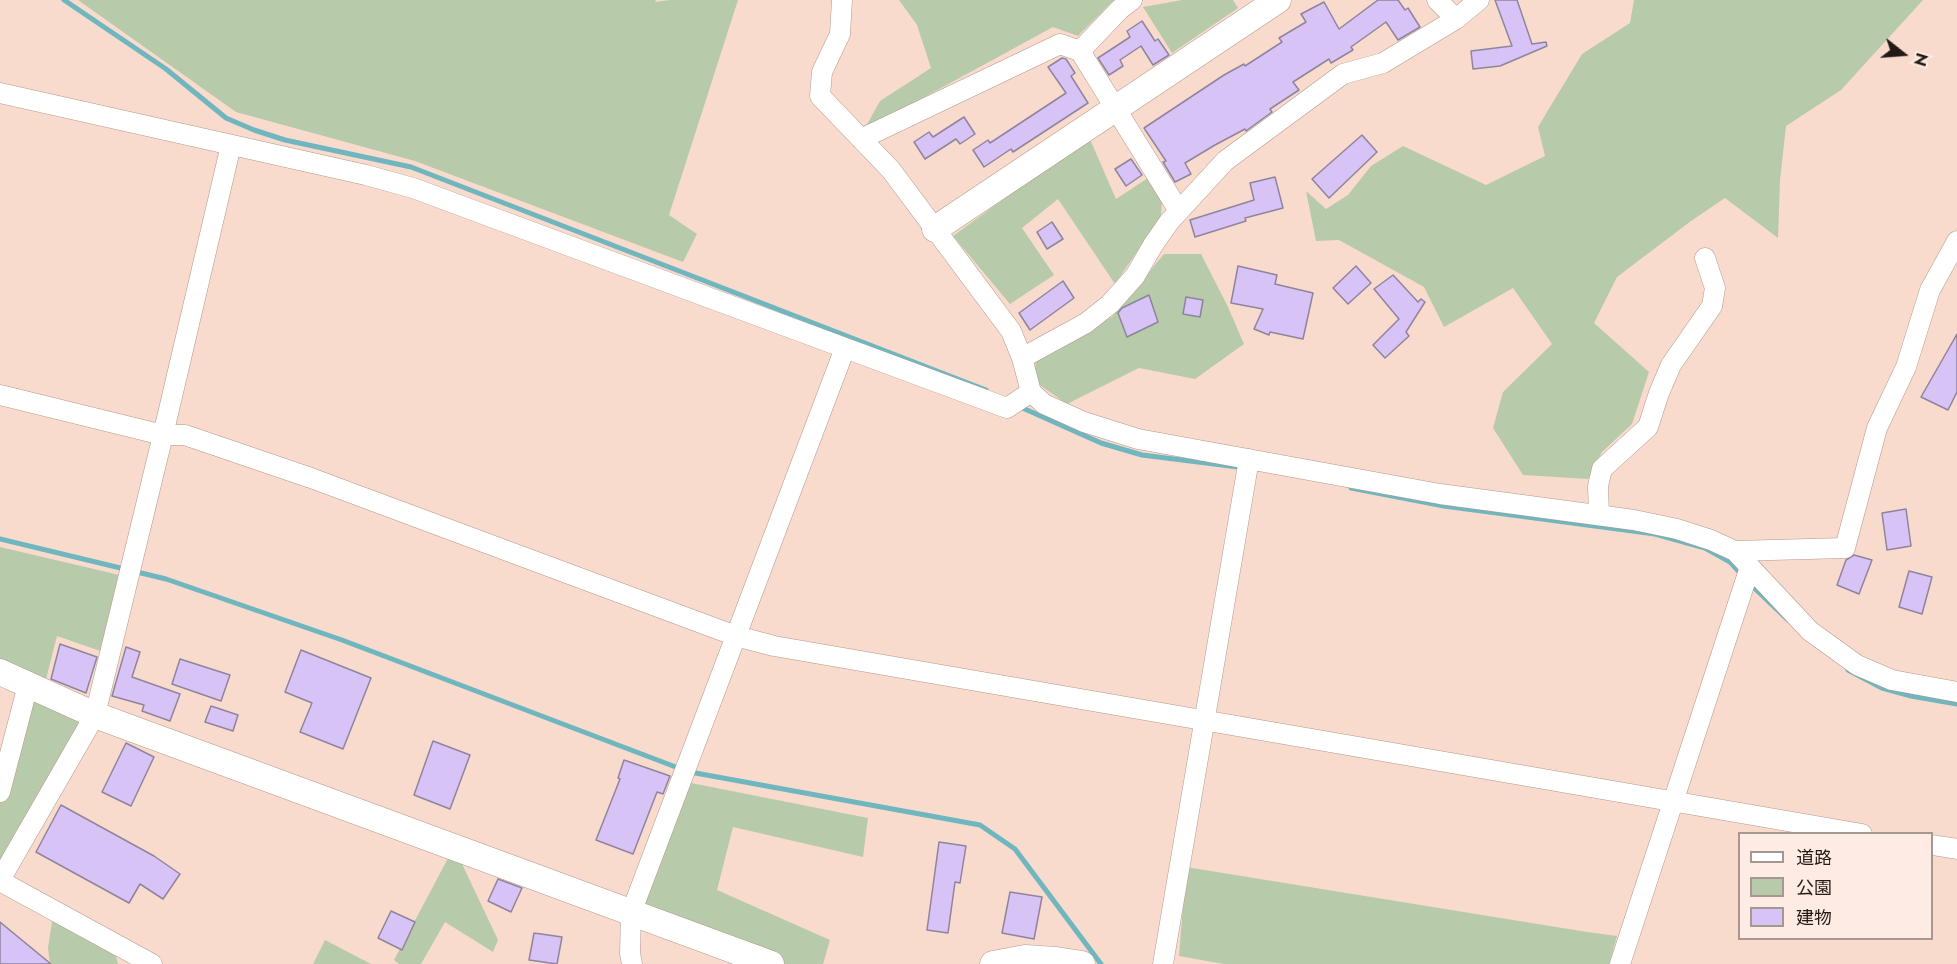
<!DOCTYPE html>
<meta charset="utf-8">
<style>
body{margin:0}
#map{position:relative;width:1957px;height:964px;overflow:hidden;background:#f9dbcd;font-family:Jost,"Noto Sans JP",sans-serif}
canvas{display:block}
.legend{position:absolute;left:1738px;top:832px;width:195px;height:108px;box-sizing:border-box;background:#feebe3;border:2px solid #a79791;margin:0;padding:8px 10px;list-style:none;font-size:18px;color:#241a15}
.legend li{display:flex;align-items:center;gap:12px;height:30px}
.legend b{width:30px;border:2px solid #a79791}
.north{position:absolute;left:1873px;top:24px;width:60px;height:60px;-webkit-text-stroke:4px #feebe3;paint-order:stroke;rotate:107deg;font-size:16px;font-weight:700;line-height:24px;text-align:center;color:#241a15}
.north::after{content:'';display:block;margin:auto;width:21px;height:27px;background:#241a15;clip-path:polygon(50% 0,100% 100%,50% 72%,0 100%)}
</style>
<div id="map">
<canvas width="1957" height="964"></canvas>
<ul class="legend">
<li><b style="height:8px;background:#fff"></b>道路</li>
<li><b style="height:16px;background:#b7caa9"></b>公園</li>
<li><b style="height:16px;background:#d7c3f6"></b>建物</li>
</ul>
<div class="north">N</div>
</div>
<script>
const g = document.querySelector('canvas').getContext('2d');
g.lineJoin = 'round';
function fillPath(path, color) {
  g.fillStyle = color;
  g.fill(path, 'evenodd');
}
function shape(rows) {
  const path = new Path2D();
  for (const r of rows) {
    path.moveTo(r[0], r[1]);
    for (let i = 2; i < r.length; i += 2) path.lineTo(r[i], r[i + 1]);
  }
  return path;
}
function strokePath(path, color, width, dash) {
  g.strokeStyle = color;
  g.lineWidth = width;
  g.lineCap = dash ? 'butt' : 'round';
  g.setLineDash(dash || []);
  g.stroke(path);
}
const green = shape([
 [78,0,656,0,655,2,670,0,738,0,669,215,697,234,683,262,415,161,236,112],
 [899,0,1114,0,1078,36,1053,27,864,130,880,101,931,68,917,25],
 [1182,0,1233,0,1238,8,1172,53,1143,7],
 [1634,0,1923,0,1841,90,1786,126,1780,180,1778,238,1725,198,1691,221,1617,277,1594,323,1649,372,1632,424,1602,452,1588,479,1523,475,1493,428,1503,392,1552,344,1513,288,1444,327,1424,287,1339,240,1316,241,1306,191,1326,209,1348,195,1371,166,1403,146,1486,185,1545,156,1538,127,1582,54,1630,23],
 [1089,137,1116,199,1148,178,1162,201,1161,216,1115,284,1058,199,1022,228,1054,275,1010,304,953,236],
 [1164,254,1201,254,1228,307,1244,344,1195,379,1139,368,1067,404,1034,381,1036,358,1112,317],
 [0,547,128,577,109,654,57,636,43,691,0,672],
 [27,691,91,713,0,879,0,792],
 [681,781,868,818,863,857,733,827,717,890,830,940,823,964,771,964,631,913],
 [454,847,498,940,493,952,445,922,421,964,399,964,394,960],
 [1186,867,1587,932,1617,936,1609,964,1224,964,1179,956],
 [52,922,85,927,115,952,118,964,50,964,48,948],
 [325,940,371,964,313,964]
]);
const stream = shape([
 [64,0,166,69,226,118,254,130,285,140,411,167,986,390],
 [1018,406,1101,443,1142,455,1238,467],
 [1351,488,1444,506,1655,534,1705,548,1730,562,1743,576],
 [0,539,166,579,342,640,681,769],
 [1749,583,1788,620],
 [1848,670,1882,688,1911,696,1957,704],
 [690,772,980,825,1015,849,1101,964]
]);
const building = shape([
 [1378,0,1398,0,1405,10,1408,8,1420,27,1398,40,1386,22,1351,47,1353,50,1331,63,1329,59,1293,82,1299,90,1270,109,1272,112,1246,131,1245,129,1215,145,1185,163,1191,174,1175,182,1163,162,1166,161,1144,128,1224,75,1244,64,1245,66,1282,42,1279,38,1306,22,1301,14,1324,2,1339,29,1378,0],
 [1495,0,1517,0,1532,44,1546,42,1547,46,1500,66,1473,69,1471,51,1512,46,1495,0],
 [1142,21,1155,41,1158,39,1169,55,1153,65,1141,46,1120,60,1123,66,1109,75,1098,58,1130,37,1127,31,1142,21],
 [1062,58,1066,59,1075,73,1071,76,1088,103,1013,152,1011,149,984,167,973,150,988,140,990,143,1066,93,1048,67,1062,58],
 [964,117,975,134,960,144,956,139,925,159,914,142,929,132,933,137,964,117],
 [1362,135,1377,152,1329,198,1312,179,1362,135],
 [1131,159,1142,175,1126,186,1115,169,1131,159],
 [1275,177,1283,208,1245,218,1246,221,1195,237,1190,220,1254,200,1250,183,1275,177],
 [1052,222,1063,239,1047,249,1037,232,1052,222],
 [1238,266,1277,275,1275,284,1313,293,1303,339,1270,332,1269,335,1254,329,1263,309,1231,303,1238,266],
 [1356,266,1371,283,1348,304,1333,288,1356,266],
 [1393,275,1418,302,1421,299,1425,302,1406,332,1409,336,1385,358,1373,345,1399,319,1374,289,1393,275],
 [1063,281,1074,298,1030,330,1019,313,1063,281],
 [1149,295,1158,322,1127,337,1118,313,1122,308,1149,295],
 [1186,297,1203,300,1200,317,1183,314,1186,297],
 [1957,334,1957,392,1948,410,1921,397,1957,334],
 [1906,509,1911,546,1887,550,1882,513,1906,509],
 [1854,555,1872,560,1859,594,1837,585,1846,560,1854,555],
 [1909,571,1932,577,1922,614,1899,607,1909,571],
 [60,644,97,657,86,693,51,679,60,644],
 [126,647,140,652,132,677,180,694,170,721,142,711,144,705,112,696,126,647],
 [301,650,371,678,343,749,300,732,312,703,285,692,301,650],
 [180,659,230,675,221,701,172,684,180,659],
 [211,706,238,715,233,731,205,722,211,706],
 [433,741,470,755,450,809,414,795,433,741],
 [126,743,154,757,131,806,102,792,126,743],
 [624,760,670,776,663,794,657,792,633,854,596,840,620,779,618,778,624,760],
 [61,805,154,856,180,874,163,899,140,884,129,903,36,852,61,805],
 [939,842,966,846,960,883,955,882,948,933,927,930,939,842],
 [498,879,522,888,511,912,488,901,498,879],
 [1010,892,1042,897,1034,939,1002,933,1010,892],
 [391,911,415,922,402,950,378,938,391,911],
 [0,922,51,964,0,964,0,922],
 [534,933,562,937,557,964,529,960,534,933]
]);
const minor = shape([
 [842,0,840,34,822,72,820,96,891,170,1011,331,1022,358,1031,392,1044,404,1084,422,1138,439,1440,494,1634,520,1677,529,1711,540,1735,551,1810,631,1857,665,1892,680,1957,692],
 [1437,0,1456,19],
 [1080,51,1120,9,1132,0],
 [0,93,366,175,413,188,1007,408,1031,392],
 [861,139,1060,44,1080,51,1179,211],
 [1022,358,1086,323,1110,304,1135,276,1153,245,1169,222,1225,161,1343,74,1383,63,1456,19,1479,0],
 [0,395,163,435,185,435,311,478,736,636,774,646,1862,834],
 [1599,515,1598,486,1602,469,1648,427,1659,393,1671,365,1712,306,1715,288,1705,258],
 [1735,551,1845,548,1877,428,1906,367,1930,290,1957,241],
 [0,792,28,685],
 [1932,845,1957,849],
 [0,880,95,715,163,435,231,145],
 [0,881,152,964],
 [632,964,630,953,631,913,845,348],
 [1163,964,1249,459],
 [1620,964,1750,567]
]);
const tertiary = shape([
 [935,229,1278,0],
 [0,672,95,715,771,964],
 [993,964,1025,958,1056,960,1082,964]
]);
fillPath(green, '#b7caa9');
strokePath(stream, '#6fb6bf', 5);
fillPath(building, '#d7c3f6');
strokePath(building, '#8e859d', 1.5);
strokePath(minor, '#b4988b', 21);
strokePath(tertiary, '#b4988b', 27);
strokePath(minor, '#fff', 20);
strokePath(tertiary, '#fff', 26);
</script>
